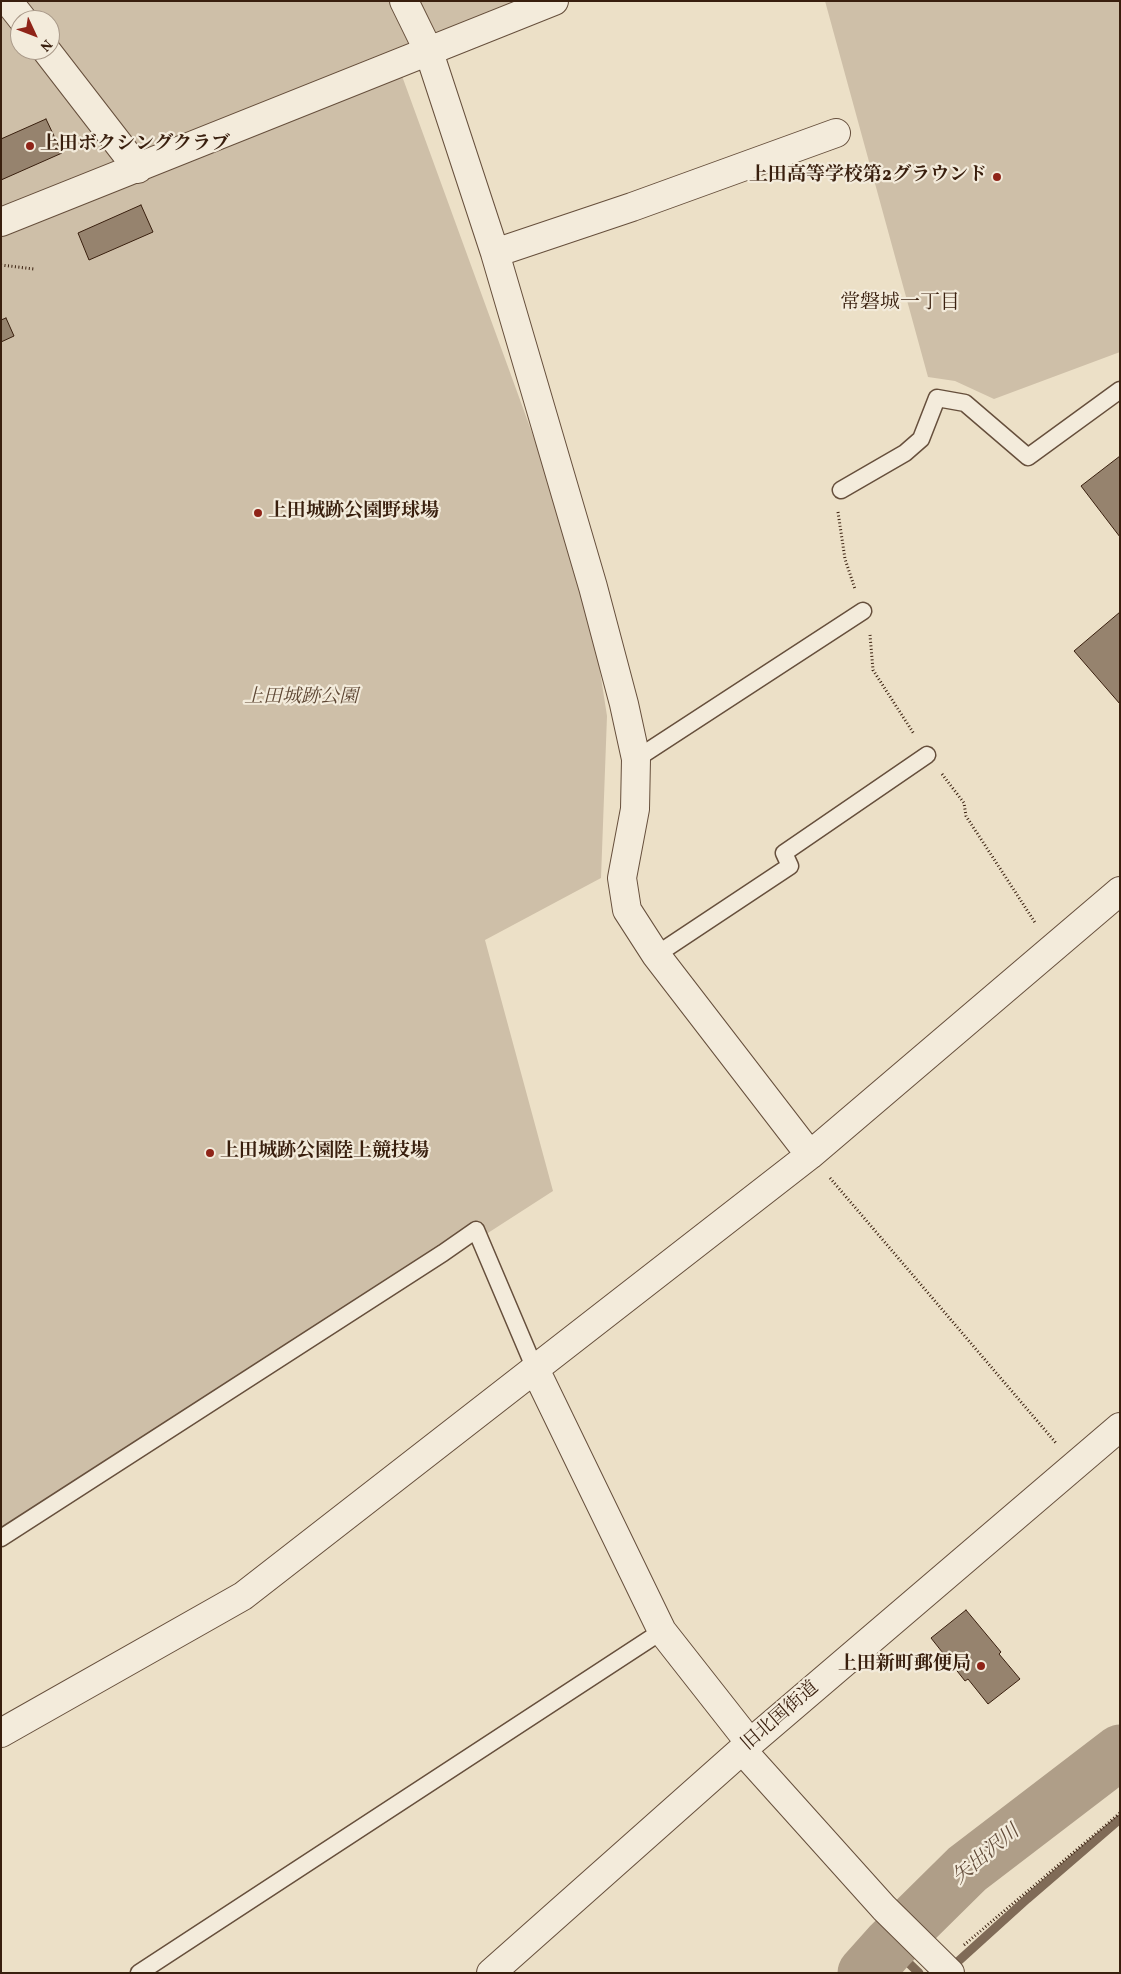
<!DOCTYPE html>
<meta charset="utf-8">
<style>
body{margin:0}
#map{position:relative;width:1121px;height:1974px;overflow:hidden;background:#ece0c7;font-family:Vollkorn,serif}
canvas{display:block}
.frame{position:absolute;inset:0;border:2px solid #391f0e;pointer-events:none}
.north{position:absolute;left:10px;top:10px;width:50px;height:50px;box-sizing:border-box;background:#f3ebdb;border:1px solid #a99989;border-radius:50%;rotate:133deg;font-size:14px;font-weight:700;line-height:20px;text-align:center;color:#391f0e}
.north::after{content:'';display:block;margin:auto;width:18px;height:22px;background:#8f2418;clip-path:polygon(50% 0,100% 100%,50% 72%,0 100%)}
</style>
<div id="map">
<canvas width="1121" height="1974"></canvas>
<div class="frame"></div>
<div class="north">N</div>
</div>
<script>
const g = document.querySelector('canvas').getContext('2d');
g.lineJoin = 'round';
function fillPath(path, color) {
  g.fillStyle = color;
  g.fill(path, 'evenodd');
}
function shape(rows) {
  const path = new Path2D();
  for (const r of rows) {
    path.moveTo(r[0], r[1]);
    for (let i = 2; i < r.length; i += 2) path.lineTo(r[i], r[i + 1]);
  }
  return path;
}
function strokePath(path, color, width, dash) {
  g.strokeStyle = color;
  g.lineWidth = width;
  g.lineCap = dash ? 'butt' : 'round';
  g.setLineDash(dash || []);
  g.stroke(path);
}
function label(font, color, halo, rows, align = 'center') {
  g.font = font + ' Vollkorn,"Noto Serif JP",serif';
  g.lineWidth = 4.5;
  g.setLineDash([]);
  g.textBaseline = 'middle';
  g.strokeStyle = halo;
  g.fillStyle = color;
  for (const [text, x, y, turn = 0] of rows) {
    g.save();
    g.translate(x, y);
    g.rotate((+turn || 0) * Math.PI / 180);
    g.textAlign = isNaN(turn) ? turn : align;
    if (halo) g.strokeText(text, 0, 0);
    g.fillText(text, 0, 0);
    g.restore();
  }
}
const green = shape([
 [1,1,529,1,394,54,586,581,607,716,601,878,485,940,553,1191,1,1547],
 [20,20,50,20,50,50,20,50],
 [825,1,1120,1,1120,352,994,399,955,381,928,377]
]);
const stream = shape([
 [890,1945,919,1973],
 [953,1966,1027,1899,1120,1819]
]);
const river = shape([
 [865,1973,890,1945,967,1869,1120,1752]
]);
const building = shape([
 [46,119,62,153,1,180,1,139,46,119],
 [141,205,153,232,89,260,78,233,141,205],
 [6,318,14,336,1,342,1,320,6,318],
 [1120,456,1120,537,1081,486,1120,456],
 [1120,612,1120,704,1074,651,1120,612],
 [966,1610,1001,1652,999,1654,1020,1679,988,1704,968,1679,965,1681,931,1638,966,1610]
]);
const path = shape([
 [1,265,34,269],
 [838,512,845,559,855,589],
 [870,635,873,670,914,734],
 [942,774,964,803,966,816,1036,924],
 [830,1178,1056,1443],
 [964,1945,1120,1813]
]);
const service = shape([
 [841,490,905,453,921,439,937,398,965,403,1028,457,1120,390],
 [636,759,863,611],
 [656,955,790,866,784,853,927,755],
 [1,1538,443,1253,476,1230,535,1369],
 [139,1973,662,1631]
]);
const minor = shape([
 [8,1,23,20],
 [404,1,429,52,495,253,593,587,624,704,636,759,635,809,622,878,627,910,656,955,810,1155],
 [46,50,138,169],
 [1,222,554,1],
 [495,253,632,207,836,133],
 [535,1369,662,1631,750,1743],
 [1,1733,243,1596,810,1155,1120,891],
 [742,1750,884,1908,950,1973],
 [491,1973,750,1743,1120,1427]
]);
const markers = [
 [30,146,5,"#8f2418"],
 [997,177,5,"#8f2418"],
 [258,513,5,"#8f2418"],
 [210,1153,5,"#8f2418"],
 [981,1666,5,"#8f2418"]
];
const poiNames = [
 ["上田ボクシングクラブ",40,146],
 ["上田高等学校第2グラウンド",987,177,"right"],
 ["上田城跡公園野球場",268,513],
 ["上田城跡公園陸上競技場",220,1153],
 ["上田新町郵便局",971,1666,"right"]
];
const parkNames = [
 ["上田城跡公園",301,699]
];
const streetNames = [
 ["旧北国街道",781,1717,-41]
];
const neighbourhoodNames = [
 ["常磐城一丁目",900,304]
];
const waterNames = [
 ["矢出沢川",987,1856,-40]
];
fillPath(green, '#cebfa8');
strokePath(stream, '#806b57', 9);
strokePath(river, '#af9e88', 55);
fillPath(building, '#96836e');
strokePath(building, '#391f0e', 1);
strokePath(service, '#664f3c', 19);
strokePath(minor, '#664f3c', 30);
strokePath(path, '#391f0e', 3, [1, 2.5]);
strokePath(service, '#f3ebdb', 16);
strokePath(minor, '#f3ebdb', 28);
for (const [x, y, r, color] of markers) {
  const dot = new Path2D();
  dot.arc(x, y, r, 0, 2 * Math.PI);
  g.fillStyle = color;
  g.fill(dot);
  strokePath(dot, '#f3ebdb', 2);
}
label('bold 19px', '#391f0e', '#f3ebdb', poiNames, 'left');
label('italic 19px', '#5e4734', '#f3ebdb', parkNames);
label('19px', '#391f0e', '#f3ebdb', streetNames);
label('20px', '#391f0e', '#f3ebdb', neighbourhoodNames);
label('italic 20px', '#624b39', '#f3ebdb', waterNames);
</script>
